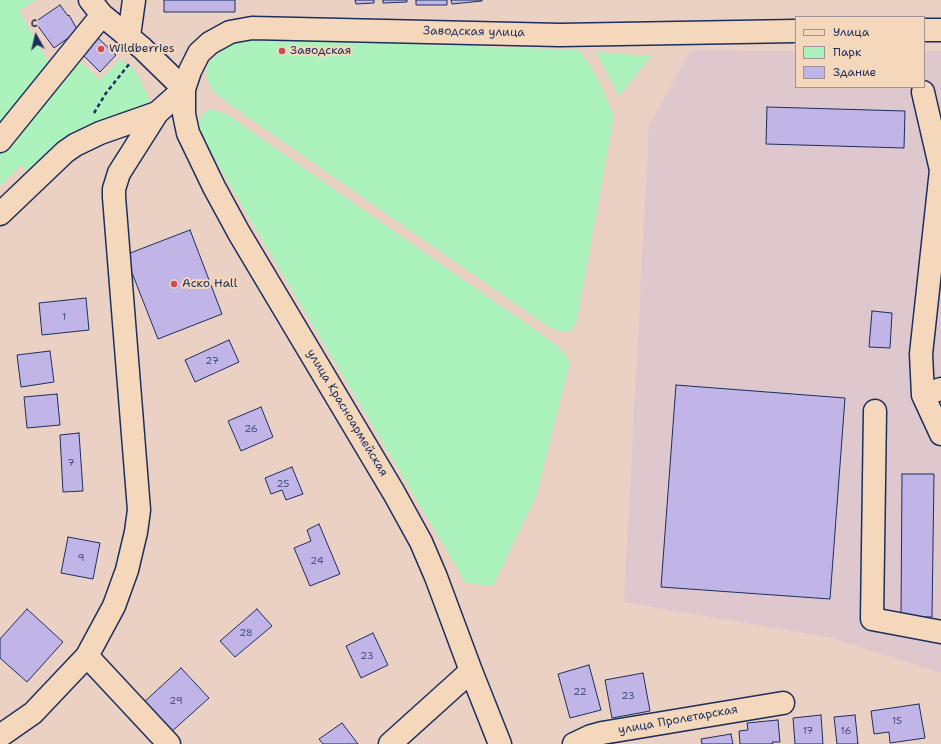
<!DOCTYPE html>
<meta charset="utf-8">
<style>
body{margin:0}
#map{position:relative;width:941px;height:744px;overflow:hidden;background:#ebd1c4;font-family:"Shantell Sans",sans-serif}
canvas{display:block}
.legend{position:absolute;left:795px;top:16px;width:130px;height:72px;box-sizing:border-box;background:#f5d8bb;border:1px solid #9e9496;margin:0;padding:5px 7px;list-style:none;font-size:12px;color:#1b2f5e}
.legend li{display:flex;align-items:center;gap:8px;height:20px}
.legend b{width:20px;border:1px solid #9e9496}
.north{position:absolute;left:16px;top:16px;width:40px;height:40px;-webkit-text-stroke:3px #f5d8bb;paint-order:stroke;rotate:352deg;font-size:11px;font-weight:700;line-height:16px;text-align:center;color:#1b2f5e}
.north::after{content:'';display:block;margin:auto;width:14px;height:18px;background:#1b2f5e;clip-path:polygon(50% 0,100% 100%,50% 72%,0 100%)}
</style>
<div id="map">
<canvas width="941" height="744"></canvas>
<ul class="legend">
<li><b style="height:5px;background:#f5d8bb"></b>Улица</li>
<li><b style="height:11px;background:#acf2bd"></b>Парк</li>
<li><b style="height:11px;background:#c1b4e6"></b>Здание</li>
</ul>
<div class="north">С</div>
</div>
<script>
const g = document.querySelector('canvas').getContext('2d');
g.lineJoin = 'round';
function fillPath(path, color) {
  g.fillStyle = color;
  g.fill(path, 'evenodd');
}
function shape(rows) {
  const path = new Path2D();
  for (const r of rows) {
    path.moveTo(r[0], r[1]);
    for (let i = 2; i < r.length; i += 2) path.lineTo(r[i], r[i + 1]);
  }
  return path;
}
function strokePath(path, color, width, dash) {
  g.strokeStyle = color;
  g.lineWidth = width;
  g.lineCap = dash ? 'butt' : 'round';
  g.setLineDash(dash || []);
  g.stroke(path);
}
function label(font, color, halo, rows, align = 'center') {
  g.font = font + ' "Shantell Sans",sans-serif';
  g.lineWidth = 4;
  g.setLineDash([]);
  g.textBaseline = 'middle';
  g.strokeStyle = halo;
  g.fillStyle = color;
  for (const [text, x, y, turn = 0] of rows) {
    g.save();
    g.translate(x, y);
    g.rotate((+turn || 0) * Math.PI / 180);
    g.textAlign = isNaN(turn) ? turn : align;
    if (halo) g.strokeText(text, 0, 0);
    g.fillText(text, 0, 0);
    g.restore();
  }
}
const built = shape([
 [691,50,796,51,796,87,924,87,924,51,941,51,941,673,832,638,624,602,649,125]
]);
const green = shape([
 [0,0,36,0,19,11,45,56,52,65,0,130],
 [255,38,579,50,590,65,599,82,614,116,577,320,572,330,564,332,559,331,547,326,232,106,213,91,207,79,206,74,207,67,211,60,225,47,239,41],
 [596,52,651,56,619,96],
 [77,58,100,80,120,59,135,70,150,100,140,108,29,172,21,165,0,186,0,149],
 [211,109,228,115,541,334,559,347,566,356,569,361,569,366,536,497,493,586,466,583,251,221,200,133,198,125,199,119,206,111]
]);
const building = shape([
 [164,0,235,0,235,12,164,12,164,0],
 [355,0,374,0,374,3,356,4,355,0],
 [383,0,407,0,407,2,383,3,383,0],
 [416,0,447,0,447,5,416,5,416,0],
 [451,0,482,0,482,1,452,4,451,0],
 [60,5,68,16,69,15,78,31,54,48,35,22,60,5],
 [97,37,116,55,100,72,81,53,97,37],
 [767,107,905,111,904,148,766,144,767,107],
 [190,230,222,314,158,339,125,255,190,230],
 [86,298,89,330,42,335,39,303,86,298],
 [872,311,892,313,890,348,869,347,872,311],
 [229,340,239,362,195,382,185,360,229,340],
 [50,351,54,382,21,387,17,355,50,351],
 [676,385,845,398,830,599,661,587,676,385],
 [57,394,60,425,27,428,24,397,57,394],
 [261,407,273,437,241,451,228,421,261,407],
 [79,433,83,491,63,492,60,435,79,433],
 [292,467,303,494,286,500,282,490,271,494,265,478,292,467],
 [902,474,934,474,932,617,901,617,902,474],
 [319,524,340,574,310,586,294,548,311,541,307,530,319,524],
 [68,537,100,543,93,579,61,573,68,537],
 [27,609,63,642,27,682,0,658,0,639,27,609],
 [257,609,272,626,235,657,220,641,257,609],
 [373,633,388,665,361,678,346,646,373,633],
 [589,665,601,710,570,718,558,674,589,665],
 [181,668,209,698,170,733,142,704,181,668],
 [643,673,650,711,612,718,605,680,643,673],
 [919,704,925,738,890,743,889,732,874,734,871,711,919,704],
 [821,715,823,744,795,744,793,718,821,715],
 [855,715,858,744,837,744,834,717,855,715],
 [778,720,780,742,772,742,773,744,740,744,739,731,748,730,747,723,778,720],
 [342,723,358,744,323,744,319,739,342,723],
 [731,734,733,744,702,744,701,739,731,734]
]);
const path = shape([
 [94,113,106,93,130,63]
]);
const minor = shape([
 [90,0,102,15,142,48,184,89],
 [924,30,941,30],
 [129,36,134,0],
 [923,92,941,170],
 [0,141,102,15],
 [0,214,65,152,75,145,100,133,157,113],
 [941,389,923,395,941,434],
 [923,395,921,354,941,170],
 [875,411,872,619,941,632],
 [87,656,169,744],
 [0,736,33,713,87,656,114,606,127,570,136,532,139,510,114,197,114,189,119,173,157,113,184,89],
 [390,744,471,671],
 [500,744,471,671,436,577,421,542,394,493,239,233,214,187,188,133,184,114,184,89,190,71,199,53,210,43,230,32,252,28,560,35,796,31],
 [574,744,591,736,602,733,783,703]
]);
const markers = [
 [101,49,4,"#d1495b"],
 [282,51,4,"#d1495b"],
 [174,284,4,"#d1495b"]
];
const numberNames = [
 ["1",64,317],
 ["27",212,361],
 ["26",251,429],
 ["7",71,463],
 ["25",283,484],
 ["9",81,558],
 ["24",317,561],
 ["28",246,633],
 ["23",367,656],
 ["22",580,692],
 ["23",628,696],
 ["29",176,701],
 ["15",897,721],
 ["17",808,731],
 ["16",846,731]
];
const streetNames = [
 ["Заводская улица",474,32,1],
 ["улица Красноармейская",347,413,59],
 ["улица Пролетарская",678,720,-10]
];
const poiNames = [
 ["Wildberries",109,49],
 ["Заводская",290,51],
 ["Аско Hall",182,284]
];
fillPath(built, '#dec8ce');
fillPath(green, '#acf2bd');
fillPath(building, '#c1b4e6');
strokePath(building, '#1b2f5e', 1);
strokePath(minor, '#1b2f5e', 25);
strokePath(path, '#1b2f5e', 2.5, [4, 3]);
strokePath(minor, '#f5d8bb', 22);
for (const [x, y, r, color] of markers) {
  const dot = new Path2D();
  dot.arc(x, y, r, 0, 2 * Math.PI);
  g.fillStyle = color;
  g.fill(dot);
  strokePath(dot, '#f5d8bb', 1.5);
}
label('10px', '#445080', null, numberNames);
label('12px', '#1b2f5e', '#f5d8bb', streetNames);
label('12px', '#1b2f5e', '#f5d8bb', poiNames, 'left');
</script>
